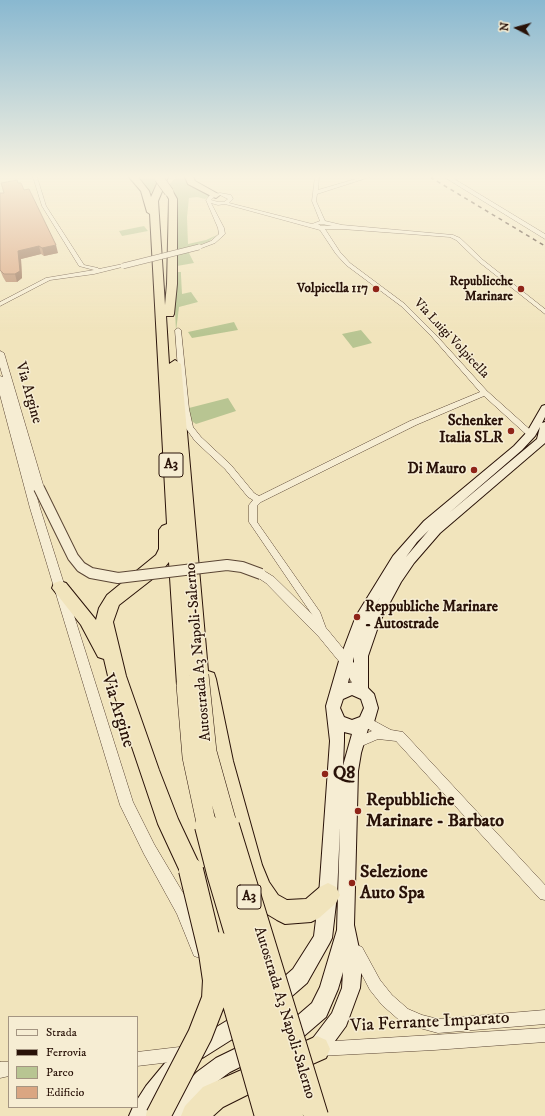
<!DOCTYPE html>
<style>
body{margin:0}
#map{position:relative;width:545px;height:1116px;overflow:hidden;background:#f1e4bc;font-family:"IM FELL DW Pica",serif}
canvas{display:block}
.legend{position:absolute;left:8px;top:1016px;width:130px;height:92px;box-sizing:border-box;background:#f6edd3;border:1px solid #a49582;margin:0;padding:5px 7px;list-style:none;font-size:12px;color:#291208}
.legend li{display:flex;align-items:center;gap:8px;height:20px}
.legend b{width:20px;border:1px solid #a49582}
.north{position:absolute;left:497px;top:8px;width:40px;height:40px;-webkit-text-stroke:3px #f6edd3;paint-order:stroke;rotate:276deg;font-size:11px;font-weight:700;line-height:16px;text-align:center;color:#291208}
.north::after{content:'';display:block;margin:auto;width:14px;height:18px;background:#291208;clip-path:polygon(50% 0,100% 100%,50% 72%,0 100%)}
</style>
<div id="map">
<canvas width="545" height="1116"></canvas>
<ul class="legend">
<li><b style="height:5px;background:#f6edd3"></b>Strada</li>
<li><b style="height:5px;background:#291208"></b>Ferrovia</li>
<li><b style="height:11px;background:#b8c592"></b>Parco</li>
<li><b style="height:11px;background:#daa682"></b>Edificio</li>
</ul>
<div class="north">N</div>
</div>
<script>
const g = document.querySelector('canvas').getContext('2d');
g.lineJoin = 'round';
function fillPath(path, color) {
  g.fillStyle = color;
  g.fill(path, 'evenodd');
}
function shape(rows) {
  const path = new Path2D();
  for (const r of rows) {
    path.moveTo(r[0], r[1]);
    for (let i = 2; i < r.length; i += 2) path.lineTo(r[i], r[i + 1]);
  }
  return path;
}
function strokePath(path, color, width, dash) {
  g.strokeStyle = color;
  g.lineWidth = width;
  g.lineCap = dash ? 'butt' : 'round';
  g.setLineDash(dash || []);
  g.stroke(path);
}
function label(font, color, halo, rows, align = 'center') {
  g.font = font + ' "IM FELL DW Pica",serif';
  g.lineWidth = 3;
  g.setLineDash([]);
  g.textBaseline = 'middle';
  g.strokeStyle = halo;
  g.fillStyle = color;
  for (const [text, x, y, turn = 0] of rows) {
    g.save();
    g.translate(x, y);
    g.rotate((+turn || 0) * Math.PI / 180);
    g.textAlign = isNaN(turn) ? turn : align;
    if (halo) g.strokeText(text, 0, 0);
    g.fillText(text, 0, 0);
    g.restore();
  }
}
const green = shape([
 [137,177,155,177,157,182,151,193],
 [176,177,185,177,188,181,211,194,205,199,197,197,189,198,187,217,188,244,206,240,217,235,208,242,187,249,194,263,177,266,178,272,181,272,181,275,182,294,191,292,198,302,179,307,176,331,169,185],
 [144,226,148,231,122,236,119,231],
 [234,322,238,330,192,338,188,332],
 [361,330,372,343,353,348,342,334],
 [228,398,236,411,196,424,190,420,189,408]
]);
const minor = shape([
 [33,177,37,177,46,206,84,265,98,268,99,269,123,264,126,266,94,274,50,280,0,306,0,302,46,278,94,270,79,266,42,206,33,177],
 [315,177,319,177,318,190,362,177,370,177,317,194,316,201,325,221,342,225,453,235,460,238,483,260,545,309,545,314,479,262,456,240,450,237,342,229,325,229,340,252,350,263,405,304,436,335,487,391,535,434,531,436,528,436,484,396,416,425,261,502,257,506,257,522,320,612,327,631,325,634,322,635,319,634,313,616,249,522,249,505,253,500,248,497,225,469,195,441,185,427,181,409,175,330,178,328,181,330,189,409,193,427,201,437,231,465,254,493,259,496,410,421,480,392,432,337,401,306,346,265,336,254,320,230,225,204,218,205,211,203,224,228,225,234,215,243,199,249,196,247,211,241,219,234,218,228,206,200,210,195,220,193,231,195,233,199,229,203,312,224,320,221,312,201,315,177],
 [220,195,228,199,224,202,218,202,211,200,214,197,220,195],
 [318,224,322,224,332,226,321,226,318,224],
 [367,717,391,730,403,732,545,885,545,900,540,899,396,741,378,739,357,748,353,747,351,743,353,739,372,731,363,726,362,722,363,718,367,717],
 [357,945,362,947,380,980,392,995,408,1009,422,1015,438,1019,545,1010,545,1024,438,1033,416,1027,398,1019,382,1005,370,990,350,952,352,947,357,945],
 [545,1028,545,1042,434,1050,319,1056,314,1054,312,1049,314,1044,319,1042,545,1028],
 [188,1046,193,1048,195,1053,193,1058,188,1060,137,1066,137,1052,188,1046],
 [0,1062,9,1062,9,1076,0,1078,0,1062]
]);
const tertiary = shape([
 [444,177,451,177,545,234,545,239,444,177],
 [0,351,4,353,44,488,39,492,35,490,40,508,133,802,154,844,189,903,208,950,206,956,200,958,194,956,177,914,144,854,120,805,30,508,0,395,0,376,3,377,0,367,0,351],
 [261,569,274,577,327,629,350,657,365,680,366,684,365,688,360,690,355,688,342,665,319,637,266,583,257,577,255,574,257,571,261,569]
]);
const secondary = shape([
 [545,405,545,417,542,423,545,422,545,443,440,533,414,563,401,582,380,621,368,656,368,688,374,694,378,708,374,722,368,729,361,753,358,771,354,925,362,963,360,988,346,1026,324,1056,317,1059,310,1056,307,1049,310,1042,332,1013,342,988,343,972,338,989,326,1017,304,1036,287,1043,280,1040,277,1033,280,1026,290,1022,312,1003,320,987,337,930,340,827,337,895,332,938,329,944,307,983,284,1003,277,1005,270,1003,268,996,270,989,293,969,314,936,319,895,330,741,326,706,339,661,356,616,393,556,424,521,514,446,527,432,542,406,545,405],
 [540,427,537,439,449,513,522,450,535,436,540,427],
 [429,530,406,557,417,542,429,530],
 [382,594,369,616,375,606,382,594],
 [354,657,354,682,348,683,353,661,354,657],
 [352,695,361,699,364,708,360,717,352,720,344,717,340,708,343,699,352,695],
 [344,732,352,734,343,766,344,741,344,732],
 [243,1011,250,1014,253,1021,250,1028,204,1057,197,1060,190,1057,187,1050,190,1043,243,1011],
 [251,1041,258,1044,261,1051,258,1058,230,1072,211,1086,195,1102,186,1116,164,1116,181,1088,197,1072,216,1058,251,1041],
 [172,1060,179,1063,182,1070,179,1077,160,1100,151,1116,129,1116,133,1107,137,1107,137,1100,146,1086,165,1063,172,1060]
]);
const motorway = shape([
 [129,177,138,177,149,191,151,197,160,177,168,177,158,201,165,305,167,284,169,199,165,192,169,189,172,190,177,199,177,284,174,314,173,316,166,316,169,364,175,360,181,364,208,671,214,673,216,679,233,761,262,865,269,882,278,895,287,900,306,899,320,887,328,883,336,887,340,895,336,903,319,918,311,922,285,924,277,920,262,911,249,889,240,865,213,761,199,683,195,682,193,691,186,694,179,691,177,685,169,562,160,573,119,605,113,622,126,676,159,770,178,819,202,870,199,878,191,881,183,878,158,824,108,676,104,659,98,657,81,625,52,588,54,583,60,581,66,583,96,620,99,608,107,595,156,555,159,549,159,530,162,526,167,524,150,214,147,212,141,191,129,177],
 [185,177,193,177,195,181,220,195,216,198,213,197,188,184,185,177],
 [317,1036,326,1040,330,1049,326,1058,290,1074,281,1070,277,1061,281,1052,317,1036],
 [264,1060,273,1064,277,1073,273,1082,223,1107,213,1116,181,1116,185,1106,203,1087,264,1060]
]);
const rail = shape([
 [430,177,545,246]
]);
const minorBridge = shape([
 [123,266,199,247]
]);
const tertiaryBridge = shape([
 [39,488,73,557,81,567,91,573,118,578,227,565,242,567,261,574]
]);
const motorwayBridgeFar2 = shape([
 [159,178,169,192]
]);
const motorwayBridgeFar1 = shape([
 [199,675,207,752,228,827],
 [186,685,192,757,207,827]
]);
const motorwayBridge = shape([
 [207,826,219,873,291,1116],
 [227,826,316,1116],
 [218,944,267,1116],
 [158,1116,200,1035,214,999,215,980,211,953,191,870]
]);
const wall = shape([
 [0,193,58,253,44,256,41,254,21,259,22,278,17,282,6,282,3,277,0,270]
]);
const shadedWall = shape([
 [56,245,58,253,44,256,42,248],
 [39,246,41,254,21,259,22,278,17,282,15,274,18,251]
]);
const building = shape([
 [17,180,18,183,21,183,24,190,29,189,56,245,42,248,39,246,18,251,20,271,15,274,4,274,0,270,0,193,4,193,1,183,17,180]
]);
const markers = [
 [376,289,4,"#8f2418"],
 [521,289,4,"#8f2418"],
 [511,431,4,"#8f2418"],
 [474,470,4,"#8f2418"],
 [357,617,4,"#8f2418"],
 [325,774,4,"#8f2418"],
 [358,811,4,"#8f2418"],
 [352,883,4,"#8f2418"]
];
const farPoinames = [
 ["Republicche",513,282],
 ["Marinare",513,297],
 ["Volpicella 117",368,289]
];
const farStreetnames = [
 ["Via Luigi Volpicella",451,339,47]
];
const shields = [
 [171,465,24],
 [249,897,24]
];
const shieldNames = [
 ["A3",171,465],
 ["A3",249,897]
];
const streetNames = [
 ["Via Argine",28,393,74],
 ["Autostrada A3 Napoli-Salerno",199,652,-95],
 ["Autostrada A3 Napoli-Salerno",284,1013,73]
];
const poiNames = [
 ["Schenker",503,422],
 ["Italia SLR",503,439],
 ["Di Mauro",466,470],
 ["Reppubliche Marinare",365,608,"left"],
 ["- Autostrade",365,625,"left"]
];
const nearStreetnames = [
 ["Via Argine",117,711,73],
 ["Via Ferrante Imparato",430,1023,-3]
];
const nearPoinames = [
 ["Q8",333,774],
 ["Repubbliche",366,801],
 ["Marinare - Barbato",366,822],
 ["Selezione",360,873],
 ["Auto Spa",360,894]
];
fillPath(green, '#b8c592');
strokePath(minor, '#5b4635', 1);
strokePath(tertiary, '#5b4635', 1);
strokePath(secondary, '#291208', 2);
strokePath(motorway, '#291208', 2);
fillPath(minor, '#f6edd3');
fillPath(tertiary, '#f6edd3');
fillPath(secondary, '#f6edd3');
fillPath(motorway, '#f1e4bc');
strokePath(rail, '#291208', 1.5, [4, 4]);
strokePath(minorBridge, '#5b4635', 6, []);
strokePath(tertiaryBridge, '#5b4635', 12, []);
strokePath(motorwayBridgeFar2, '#291208', 10, []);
strokePath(motorwayBridgeFar1, '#291208', 20, []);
strokePath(motorwayBridge, '#291208', 26, []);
strokePath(minorBridge, '#f6edd3', 5);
strokePath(tertiaryBridge, '#f6edd3', 10);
strokePath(motorwayBridgeFar2, '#f1e4bc', 9);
strokePath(motorwayBridgeFar1, '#f1e4bc', 19);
strokePath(motorwayBridge, '#f1e4bc', 24);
fillPath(wall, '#bb8f70');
fillPath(shadedWall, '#99745b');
fillPath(building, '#daa682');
strokePath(building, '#99745b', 1);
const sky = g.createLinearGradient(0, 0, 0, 334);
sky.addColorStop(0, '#89b8d0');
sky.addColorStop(0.53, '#f9f3e1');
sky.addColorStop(1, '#f9f3e100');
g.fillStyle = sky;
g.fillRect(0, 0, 545, 334);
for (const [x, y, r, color] of markers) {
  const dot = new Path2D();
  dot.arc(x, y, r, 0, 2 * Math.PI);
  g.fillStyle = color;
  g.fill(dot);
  strokePath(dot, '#f6edd3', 1.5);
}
label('bold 13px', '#291208', '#f6edd3', farPoinames, 'right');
label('13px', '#291208', '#f6edd3', farStreetnames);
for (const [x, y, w] of shields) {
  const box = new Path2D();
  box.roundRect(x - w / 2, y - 12, w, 24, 3);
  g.fillStyle = '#f6edd3';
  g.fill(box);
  strokePath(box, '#291208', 1);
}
label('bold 14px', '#291208', null, shieldNames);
label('15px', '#291208', '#f6edd3', streetNames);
label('bold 15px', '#291208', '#f6edd3', poiNames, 'right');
label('18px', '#291208', '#f6edd3', nearStreetnames);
label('bold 18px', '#291208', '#f6edd3', nearPoinames, 'left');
</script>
